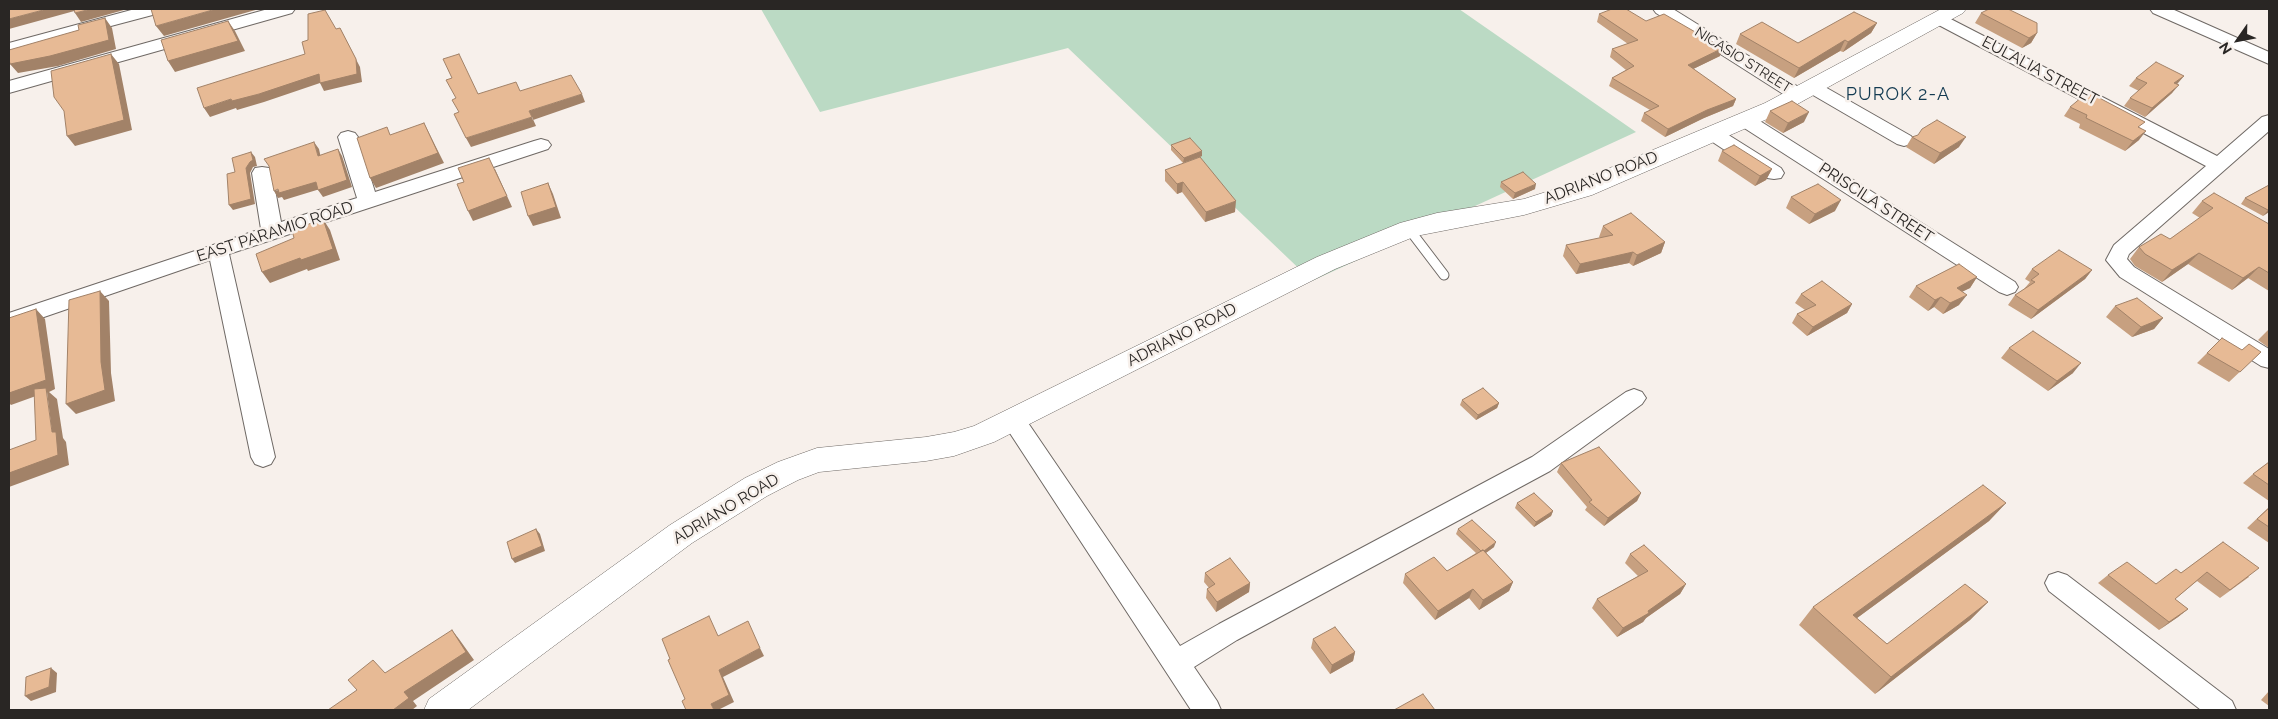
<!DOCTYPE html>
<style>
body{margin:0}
#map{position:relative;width:2278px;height:719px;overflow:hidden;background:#f7f0eb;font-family:Raleway,sans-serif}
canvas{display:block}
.frame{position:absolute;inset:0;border:10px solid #292624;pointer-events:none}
.north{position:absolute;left:2213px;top:15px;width:50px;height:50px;-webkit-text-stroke:4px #f7f0eb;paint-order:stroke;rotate:237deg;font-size:14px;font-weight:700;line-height:20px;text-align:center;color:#292624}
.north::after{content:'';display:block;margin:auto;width:18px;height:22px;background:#292624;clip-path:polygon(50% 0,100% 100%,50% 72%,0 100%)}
</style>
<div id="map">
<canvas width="2278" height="719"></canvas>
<div class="frame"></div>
<div class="north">N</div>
</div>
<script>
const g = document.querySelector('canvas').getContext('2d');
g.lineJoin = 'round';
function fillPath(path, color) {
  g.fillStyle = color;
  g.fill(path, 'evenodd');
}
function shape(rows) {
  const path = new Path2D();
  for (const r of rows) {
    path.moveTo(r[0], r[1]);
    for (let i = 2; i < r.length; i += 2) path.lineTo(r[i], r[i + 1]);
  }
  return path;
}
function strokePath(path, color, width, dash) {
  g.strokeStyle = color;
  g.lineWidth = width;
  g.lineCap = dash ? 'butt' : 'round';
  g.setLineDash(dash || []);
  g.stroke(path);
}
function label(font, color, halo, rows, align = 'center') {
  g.font = font + ' Raleway,sans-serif';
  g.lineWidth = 5;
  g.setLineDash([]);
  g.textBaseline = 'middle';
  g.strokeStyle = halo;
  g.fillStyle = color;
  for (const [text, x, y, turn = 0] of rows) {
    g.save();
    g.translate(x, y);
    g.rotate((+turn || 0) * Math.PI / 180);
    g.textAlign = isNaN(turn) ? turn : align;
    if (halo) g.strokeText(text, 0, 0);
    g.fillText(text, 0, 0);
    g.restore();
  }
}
const green = shape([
 [761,9,1459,9,1636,132,1312,281,1068,48,820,112]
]);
const service = shape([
 [1409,229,1444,275]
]);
const minor = shape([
 [135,9,163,9,160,13,9,53,9,43,135,9],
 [268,9,295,9,292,13,9,93,9,81,268,9],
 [1653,9,1673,9,1805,91,1807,95,1805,99,1798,101,1791,99,1656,13,1653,9],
 [2150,9,2172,9,2269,52,2269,64,2153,13,2150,9],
 [1939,13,2217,156,2262,117,2269,115,2269,131,2129,254,2127,259,2134,267,2269,349,2269,368,2261,366,2120,277,2106,260,2114,245,2206,166,1933,22,1930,18,1933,14,1939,13],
 [1812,81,1818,83,1911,136,1914,140,1911,144,1904,146,1897,144,1806,91,1803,87,1806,83,1812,81],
 [1745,114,1752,116,2015,282,2018,287,2015,292,2007,295,1999,292,1738,124,1736,120,1738,116,1745,114],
 [1712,127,1719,129,1781,168,1784,173,1781,178,1774,179,1767,178,1705,137,1703,133,1705,129,1712,127],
 [348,131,355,133,358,137,375,192,534,141,541,139,548,141,551,145,548,149,229,254,275,457,271,464,263,467,255,464,251,457,210,260,9,329,9,313,261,229,252,173,255,168,262,167,269,168,272,173,281,222,357,198,338,137,341,133,348,131],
 [1634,389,1642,392,1646,398,1642,404,1550,471,1237,640,1194,667,1217,701,1221,710,1191,710,1002,421,1006,414,1014,412,1022,414,1180,646,1219,624,1532,457,1626,392,1634,389],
 [2058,572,2067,575,2232,701,2236,710,2201,710,2049,591,2045,583,2049,575,2058,572]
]);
const tertiary = shape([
 [1941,9,1966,9,1963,13,1781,113,1592,195,1524,215,1416,236,1335,269,994,442,954,456,926,461,819,472,798,480,767,496,692,543,468,710,424,710,429,699,670,525,745,478,778,462,817,448,926,437,954,432,974,426,1317,257,1400,223,1437,213,1524,199,1574,183,1765,103,1941,9]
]);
const wall = shape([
 [1981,13,2037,33,2031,43,2022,48,1975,23],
 [1599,14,1646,21,1720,56,1693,69,1736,99,1733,106,1704,118,1665,137,1641,121,1644,113,1650,110,1609,86,1612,78,1626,70,1610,57,1612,49,1628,44,1597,22],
 [1877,23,1871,33,1843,52,1840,51,1794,78,1736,44,1740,34,1798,43],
 [2184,76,2177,84,2172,93,2145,117,2124,106,2130,98,2139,91,2129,86,2136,78],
 [2070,107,2141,128,2139,140,2125,151,2079,128,2080,124,2064,116],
 [1770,111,1804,122,1783,133,1765,122],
 [1912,137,1959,147,1934,164,1906,147],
 [1171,145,1202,156,1183,163,1171,150],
 [1722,151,1772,169,1766,180,1755,186,1718,161],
 [1165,170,1235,212,1205,222,1182,192,1177,194,1165,181],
 [1501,182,1535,189,1513,199,1500,187],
 [2269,185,2269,212,2263,216,2241,204,2245,198],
 [1791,197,1835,211,1809,224,1786,208],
 [2202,201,2269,224,2269,291,2248,278,2232,290,2188,264,2162,282,2135,266,2130,259,2139,247,2170,239,2200,218,2192,213],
 [1603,226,1665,242,1661,253,1633,266,1629,263,1576,274,1563,256,1566,245,1600,238,1599,237],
 [2032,269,2092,270,2085,279,2031,319,2008,305,2015,295,2024,289,2030,282,2025,279],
 [1977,277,1970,288,1962,291,1959,305,1943,314,1934,307,1928,311,1909,297,1916,286],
 [1801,294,1852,304,1847,313,1807,336,1792,323,1797,314,1805,310,1795,303],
 [2115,306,2163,318,2154,329,2132,337,2106,317],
 [2269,329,2269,348,2258,340],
 [2009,348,2073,373,2048,391,2001,358],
 [2261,352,2229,382,2197,363,2207,353],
 [1462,400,1499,403,1497,408,1476,420,1460,405],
 [2269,462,2269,501,2243,483,2253,474],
 [1561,463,1641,493,1637,501,1604,526,1585,510,1587,507,1557,472],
 [1517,503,1553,511,1551,516,1534,527,1515,508],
 [2006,503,1989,521,1857,618,1887,644,1988,602,1970,620,1875,694,1799,625,1813,607],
 [2269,507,2269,543,2247,528],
 [1458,529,1494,547,1486,553,1513,582,1509,591,1479,610,1469,598,1435,620,1403,583,1405,574,1447,571,1476,553,1456,534],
 [2223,542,2249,577,2220,598,2197,581,2175,599,2188,609,2178,617,2159,630,2098,583,2108,575,2156,584,2181,573],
 [1630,554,1686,584,1680,594,1646,618,1643,622,1617,637,1592,608,1597,599,1638,576,1625,563],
 [1205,573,1250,583,1249,592,1216,612,1206,598,1207,589,1209,588,1204,582],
 [1313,639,1355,652,1353,661,1330,674,1311,648],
 [2269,691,2269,706,2261,700]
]);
const shadedWall = shape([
 [47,9,77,9,78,10,9,29,9,19],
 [91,9,123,9,124,10,81,22,75,13],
 [216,9,259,9,164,36,156,26],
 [105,18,112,28,116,49,58,66,18,73,10,64],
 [228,21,235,31,245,51,175,72,168,61],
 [1877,23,1871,33,1843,52,1848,42],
 [340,28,360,67,362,82,324,91,320,83,264,102,237,110,236,108,210,117,204,108,231,99,259,94],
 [2037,33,2031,43,2022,48,2029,38],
 [1845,40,1840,51,1794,78,1799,68],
 [1723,48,1720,56,1685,73,1688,65],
 [111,54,119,64,132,130,75,146,67,136],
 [2184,76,2177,84,2174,83],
 [2179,85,2172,93,2145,117,2152,108],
 [582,94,585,102,533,120,529,111],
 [1736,99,1733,106,1704,118,1665,137,1668,129,1707,110],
 [1809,112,1804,122,1783,133,1788,123],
 [532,117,536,126,471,147,466,138],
 [424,123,444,163,376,188,370,178],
 [2146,131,2139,140,2125,151,2133,141],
 [1966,137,1959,147,1934,164,1940,153],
 [314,142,319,149,322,163,318,156],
 [338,149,342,156,352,187,323,197,318,190],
 [1202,151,1202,156,1183,163,1184,158],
 [251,152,255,157,257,166,253,167,250,173,255,204,233,210,229,205,246,168],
 [495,169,512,207,473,221,468,211],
 [1772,169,1766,180,1755,186,1760,176],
 [316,182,320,189,284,200,282,197,278,198,274,191],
 [1183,182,1182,192,1177,194,1177,184],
 [548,183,553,194,561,218,533,226,528,216],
 [1536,184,1535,189,1513,199,1515,193],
 [1841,200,1835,211,1809,224,1815,214],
 [1236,201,1235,212,1205,222,1206,212],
 [2269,209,2269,212,2263,216,2268,210],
 [323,219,330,230,340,260,308,271,307,269,270,283,262,272],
 [1665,242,1661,253,1633,266,1637,255],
 [1633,252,1629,263,1576,274,1580,264],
 [2199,253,2188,264,2162,282,2172,270],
 [2259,267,2248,278,2232,290,2243,278],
 [2092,270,2085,279,2031,319,2038,310],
 [1977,277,1970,288,1950,298,1957,288],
 [100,291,109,301,111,373,115,401,76,414,66,404],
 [1967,295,1959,305,1943,314,1950,303],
 [1941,297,1934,307,1928,311,1935,300],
 [1852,304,1847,313,1807,336,1813,327],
 [36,309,45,319,55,389,49,392,57,399,63,438,66,442,69,465,9,487,9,473,52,432,47,392,11,405,9,403,9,393],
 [2163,318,2154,329,2132,337,2141,327],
 [2081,363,2073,373,2048,391,2057,381],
 [1499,403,1497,408,1476,420,1478,415],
 [1641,493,1637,501,1604,526,1608,518],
 [2006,503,1989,521,1838,632,1853,615],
 [1553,511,1551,516,1534,527,1536,522],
 [536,529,540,534,545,551,515,563,512,559],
 [1496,542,1494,547,1480,557,1482,552],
 [1513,582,1509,591,1479,610,1483,600],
 [1250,583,1249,592,1216,612,1217,602],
 [1686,584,1680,594,1646,618,1643,622,1617,637,1623,628],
 [1473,589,1469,598,1435,620,1438,611],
 [1988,602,1970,620,1875,694,1891,677],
 [2188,609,2178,617,2159,630,2169,622],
 [452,630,459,639,474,660,413,701,417,706,412,710,393,710,404,692],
 [760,648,764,656,723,677,734,702,718,710,714,710,711,704,719,670],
 [1355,652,1353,661,1330,674,1332,665],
 [51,668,57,673,56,692,31,701,25,696]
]);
const building = shape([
 [9,9,47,9,9,19,9,9],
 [74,9,91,9,75,13,74,9],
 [151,9,216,9,156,26,151,9],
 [1612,9,1626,9,1646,21,1664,14,1723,48,1688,65,1736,99,1707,110,1668,129,1644,113,1659,106,1612,78,1634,66,1612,49,1638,40,1599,14,1612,9],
 [1989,9,2008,9,2037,23,2037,33,2029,38,1981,13,1989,9],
 [325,10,336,29,340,28,356,59,357,74,320,83,319,74,259,94,232,101,231,99,204,108,197,88,305,54,302,42,308,40,308,14,325,10],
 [1854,12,1877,23,1848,42,1845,40,1799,68,1740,34,1762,22,1798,43,1854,12],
 [105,18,109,40,50,56,10,64,9,59,9,50,79,30,78,25,105,18],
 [228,21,238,41,168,61,161,40,228,21],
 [111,54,124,120,67,136,64,111,54,97,51,71,111,54],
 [459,54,478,94,516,82,520,91,571,75,582,94,529,111,532,117,466,138,454,114,459,112,452,100,456,98,446,80,452,78,443,59,459,54],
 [2156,62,2184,76,2174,83,2179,85,2152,108,2130,98,2147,83,2136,78,2156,62],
 [2088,92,2145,122,2138,127,2146,131,2133,141,2086,118,2087,115,2070,107,2088,92],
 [1792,101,1809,112,1788,123,1770,111,1792,101],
 [1937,120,1966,137,1940,153,1912,137,1918,135,1922,129,1937,120],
 [424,123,438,153,370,178,357,138,387,127,390,135,424,123],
 [1190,138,1202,151,1184,158,1171,145,1190,138],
 [314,142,318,156,338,149,347,180,318,190,316,182,279,193,278,189,274,191,269,166,264,159,314,142],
 [1734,145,1772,169,1760,176,1722,151,1734,145],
 [251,152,253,160,250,162,246,168,251,199,229,205,227,174,235,172,232,158,251,152],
 [1200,157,1236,201,1206,212,1183,182,1177,184,1165,170,1200,157],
 [489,158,507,196,468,211,457,184,464,182,458,168,489,158],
 [1523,172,1536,184,1515,193,1501,182,1523,172],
 [548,183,556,207,528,216,521,192,548,183],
 [1818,184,1841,200,1815,214,1791,197,1818,184],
 [2269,185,2269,209,2268,210,2245,198,2269,185],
 [2214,193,2269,224,2269,273,2259,267,2243,278,2199,253,2172,270,2145,254,2139,247,2161,234,2170,239,2213,208,2202,201,2214,193],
 [1631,213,1665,242,1637,255,1633,252,1580,264,1566,245,1613,235,1603,226,1631,213],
 [323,219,333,249,301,260,300,258,262,272,256,254,294,238,292,230,323,219],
 [2059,250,2092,270,2038,310,2015,295,2035,282,2031,280,2039,274,2032,269,2059,250],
 [1959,264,1977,277,1957,288,1967,295,1950,303,1941,297,1935,300,1916,286,1959,264],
 [1822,281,1852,304,1813,327,1797,314,1816,305,1801,294,1822,281],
 [100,291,101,362,105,390,66,404,69,300,100,291],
 [2137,298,2163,318,2141,327,2115,306,2137,298],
 [36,309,46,380,9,393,9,318,36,309],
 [2033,331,2081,363,2057,381,2009,348,2033,331],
 [2222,338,2242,350,2249,344,2261,352,2240,372,2207,353,2222,338],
 [46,388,52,432,56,432,58,455,9,473,9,450,36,440,34,389,46,388],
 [1483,388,1499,403,1478,415,1462,400,1483,388],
 [1599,447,1641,493,1608,518,1589,502,1592,500,1561,463,1599,447],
 [2269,462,2269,485,2253,474,2269,462],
 [1983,485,2006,503,1853,615,1887,644,1965,584,1988,602,1891,677,1813,607,1983,485],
 [1534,493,1553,511,1536,522,1517,503,1534,493],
 [2269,508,2269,527,2257,519,2269,508],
 [1472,520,1496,542,1484,551,1483,550,1481,551,1458,529,1472,520],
 [536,529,542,546,512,559,507,542,536,529],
 [2223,542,2259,568,2230,590,2207,572,2175,599,2188,609,2169,622,2108,575,2127,562,2156,584,2176,569,2181,573,2223,542],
 [1644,545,1686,584,1648,611,1649,613,1623,628,1597,599,1648,571,1630,554,1644,545],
 [1483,550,1513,582,1483,600,1473,589,1438,611,1405,574,1434,557,1447,571,1483,550],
 [1230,558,1250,583,1217,602,1207,589,1215,584,1205,573,1230,558],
 [709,616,718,636,748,621,760,648,719,670,729,695,711,704,714,710,686,710,682,701,685,699,668,660,670,659,662,639,709,616],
 [1335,627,1355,652,1332,665,1313,639,1335,627],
 [452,630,466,652,404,692,409,698,393,710,328,710,357,690,348,680,373,660,385,673,452,630],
 [51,668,49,687,25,696,26,677,51,668],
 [1423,694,1435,710,1394,710,1423,694]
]);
const farStreetnames = [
 ["NICASIO STREET",1743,60,32]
];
const streetNames = [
 ["EULALIA STREET",2040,71,28],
 ["ADRIANO ROAD",1601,178,-21],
 ["PRISCILA STREET",1876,203,33],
 ["EAST PARAMIO ROAD",275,232,-18],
 ["ADRIANO ROAD",1182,335,-27],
 ["ADRIANO ROAD",726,509,-31]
];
const neighbourhoodNames = [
 ["PUROK 2-A",1898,95]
];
fillPath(green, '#bbdac4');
strokePath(service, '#6f6965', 11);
strokePath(minor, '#6f6965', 2);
strokePath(tertiary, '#6f6965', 1);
strokePath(service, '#fff', 9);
fillPath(minor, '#fff');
fillPath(tertiary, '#fff');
fillPath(wall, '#c7a080');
fillPath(shadedWall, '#a28268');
fillPath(building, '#e7ba95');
strokePath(building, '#a28268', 1);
label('14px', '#292624', '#f7f0eb', farStreetnames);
label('16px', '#292624', '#f7f0eb', streetNames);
g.letterSpacing = '1px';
label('18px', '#123a51', '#f7f0eb', neighbourhoodNames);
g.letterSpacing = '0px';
</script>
